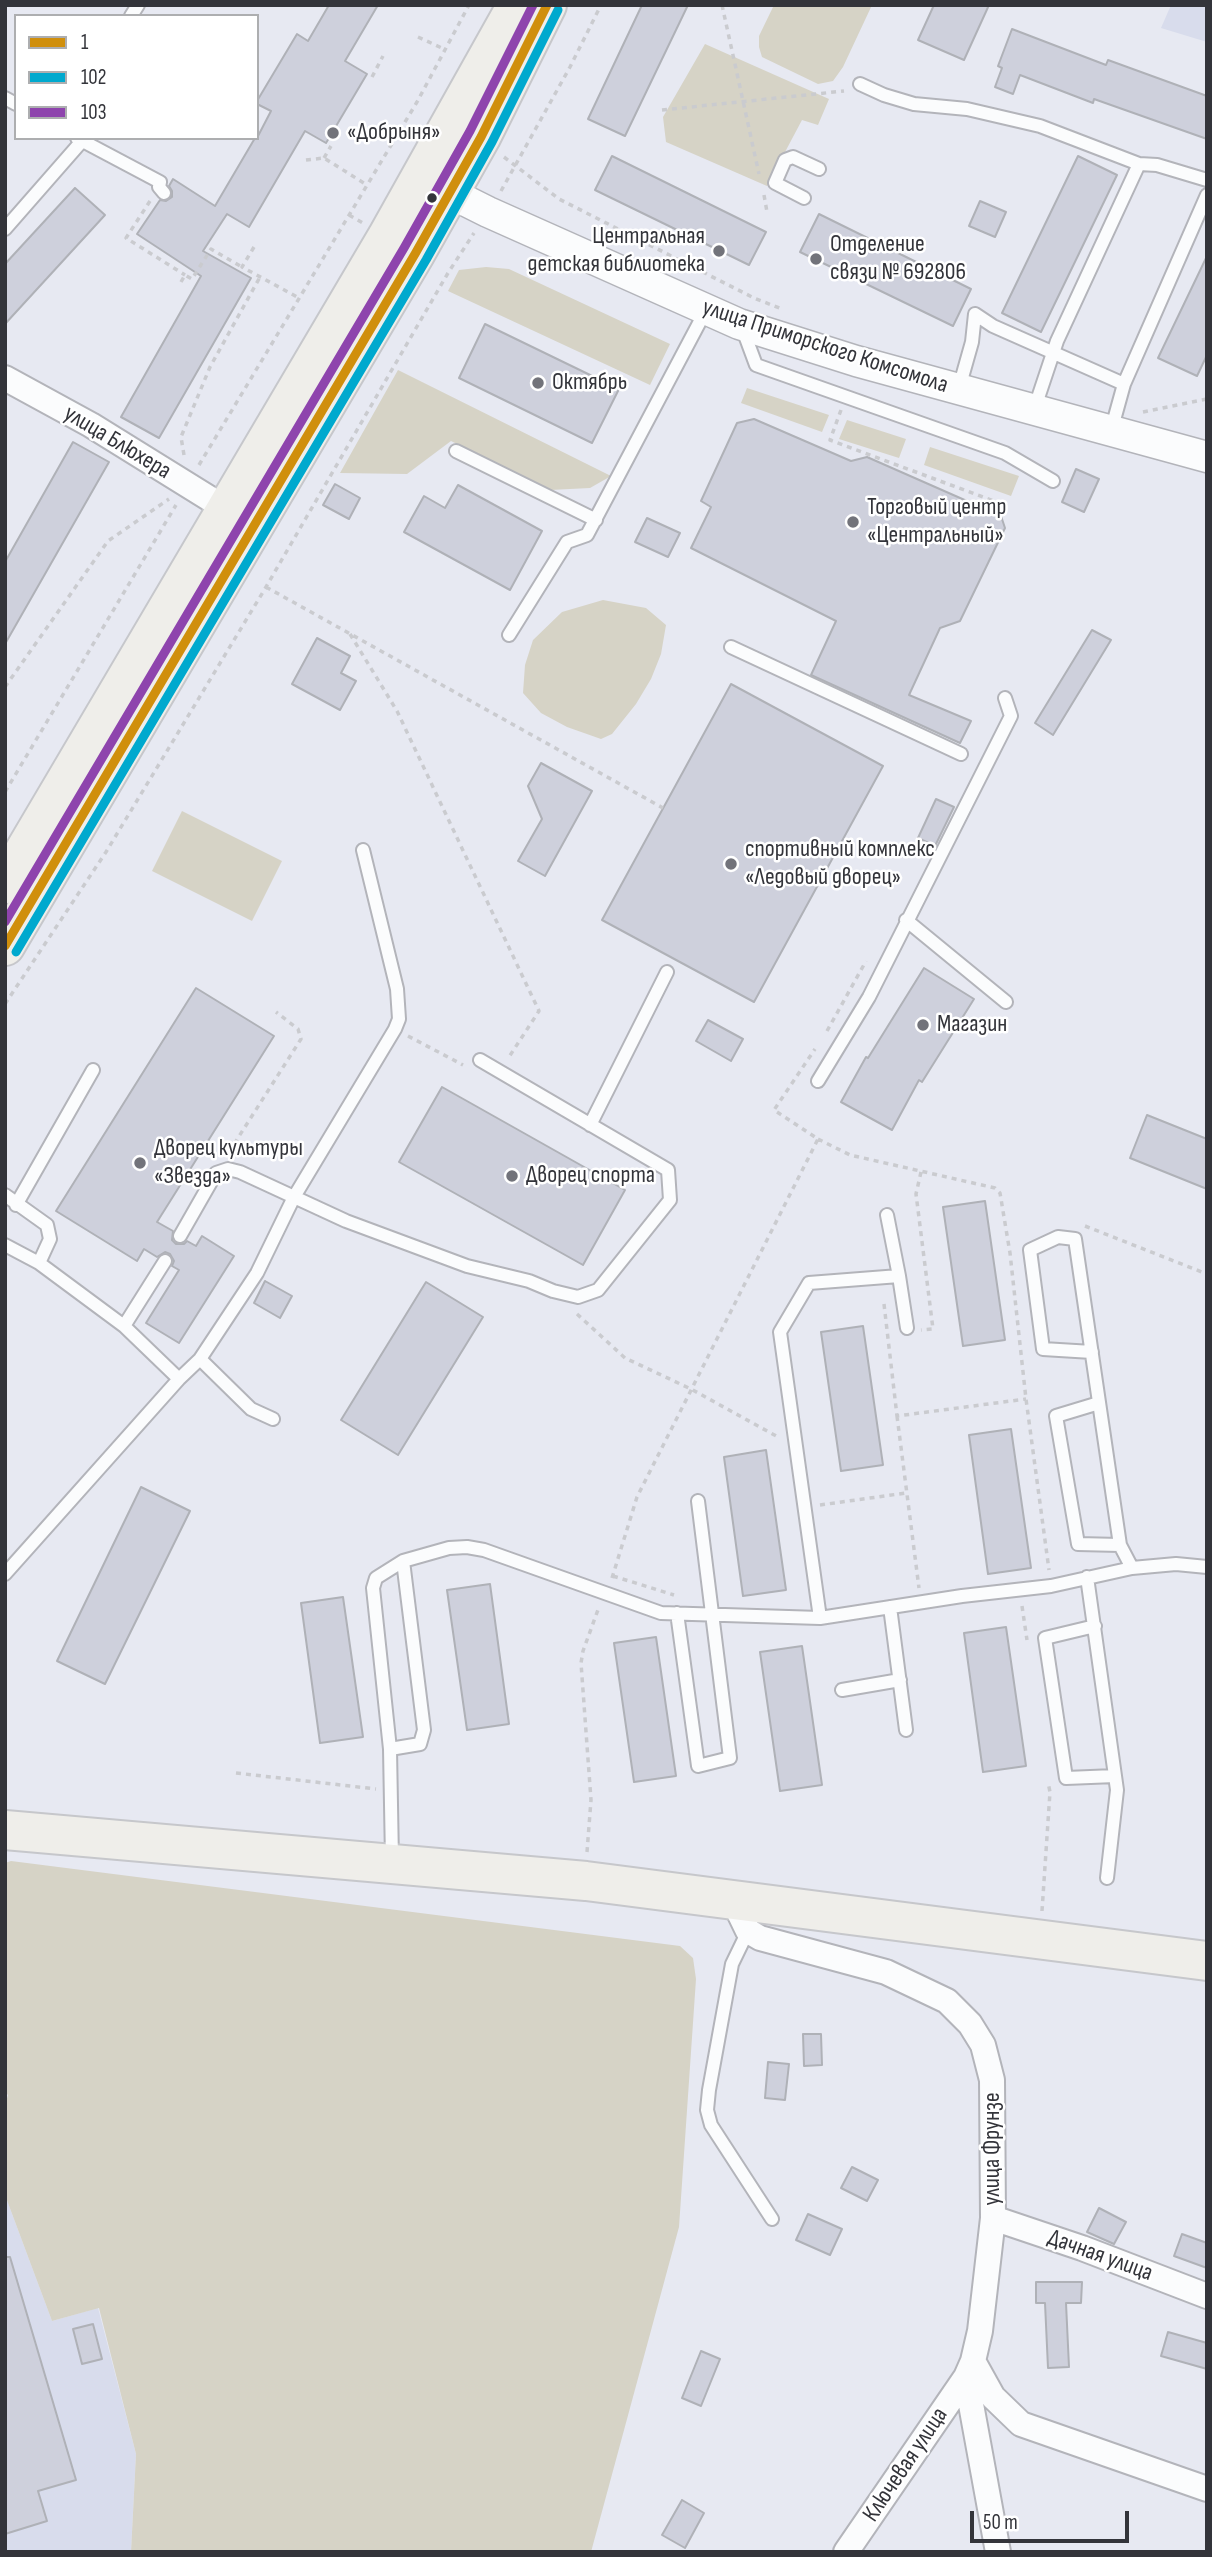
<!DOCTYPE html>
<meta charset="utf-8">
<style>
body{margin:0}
#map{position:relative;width:1212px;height:2557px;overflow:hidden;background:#e7e9f2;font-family:"Sofia Sans Condensed",sans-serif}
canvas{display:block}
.frame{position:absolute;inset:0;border:7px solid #33343a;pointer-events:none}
.legend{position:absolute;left:14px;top:14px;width:245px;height:126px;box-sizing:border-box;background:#fff;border:2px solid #adaeb0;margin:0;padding:9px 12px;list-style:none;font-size:21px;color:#33343a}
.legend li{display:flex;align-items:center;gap:14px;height:35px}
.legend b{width:35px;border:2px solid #adaeb0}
.scale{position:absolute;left:970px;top:2511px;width:159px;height:32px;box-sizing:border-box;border:4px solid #33343a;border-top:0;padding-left:9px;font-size:21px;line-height:24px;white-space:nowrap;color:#33343a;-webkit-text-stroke:5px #fff;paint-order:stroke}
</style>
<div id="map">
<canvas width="1212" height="2557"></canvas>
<div class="frame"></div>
<ul class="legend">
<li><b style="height:9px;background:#d08f0c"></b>1</li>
<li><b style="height:9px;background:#00a9ce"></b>102</li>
<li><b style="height:9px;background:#8e44ad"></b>103</li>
</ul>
<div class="scale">50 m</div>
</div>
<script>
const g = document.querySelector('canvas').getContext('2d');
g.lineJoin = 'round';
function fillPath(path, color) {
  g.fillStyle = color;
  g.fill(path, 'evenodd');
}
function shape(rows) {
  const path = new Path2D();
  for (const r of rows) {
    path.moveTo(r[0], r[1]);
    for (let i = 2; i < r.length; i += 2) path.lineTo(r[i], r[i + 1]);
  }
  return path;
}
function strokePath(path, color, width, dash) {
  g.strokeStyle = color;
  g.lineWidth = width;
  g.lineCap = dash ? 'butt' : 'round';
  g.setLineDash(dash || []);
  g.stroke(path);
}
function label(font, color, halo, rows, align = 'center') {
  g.font = font + ' "Sofia Sans Condensed",sans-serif';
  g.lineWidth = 5;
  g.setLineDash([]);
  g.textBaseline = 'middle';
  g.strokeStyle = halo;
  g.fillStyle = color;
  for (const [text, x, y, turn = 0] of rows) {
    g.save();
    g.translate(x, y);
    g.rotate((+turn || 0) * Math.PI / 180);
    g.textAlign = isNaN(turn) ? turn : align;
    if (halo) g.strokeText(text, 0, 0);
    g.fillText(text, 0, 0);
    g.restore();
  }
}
const built = shape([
 [1171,5,1207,5,1207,42,1161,28],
 [5,2195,52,2321,98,2308,136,2454,131,2552,5,2552]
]);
const green = shape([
 [774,5,872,5,843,67,833,81,818,84,762,57,759,47,759,36],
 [705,44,829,99,818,125,802,120,767,186,666,142,663,117],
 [486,267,509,269,670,344,650,385,448,291,459,270],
 [398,370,611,476,590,488,550,490,451,441,407,474,340,473],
 [747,388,829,415,822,432,741,403],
 [847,420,906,439,899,458,839,439],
 [930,447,1019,476,1011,496,924,465],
 [603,600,646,608,666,625,661,654,651,679,636,704,612,734,601,739,567,727,541,713,523,693,525,665,533,640,562,612],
 [182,811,282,861,252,921,152,871],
 [11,1861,680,1946,693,1958,696,1979,679,2227,591,2552,131,2552,136,2454,99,2308,52,2321,5,2195,5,2105,8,2095,5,2092,5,1863]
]);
const building = shape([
 [329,5,378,5,345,61,367,74,326,143,305,131,249,227,227,214,203,251,251,278,159,438,121,417,201,276,137,234,160,200,166,201,172,197,172,191,169,186,173,179,215,206,255,138,257,138,271,111,257,104,257,101,297,34,308,41,329,5],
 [642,5,688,5,625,136,588,119,642,5],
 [934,5,989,5,964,60,918,40,934,5],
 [1012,29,1106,65,1108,60,1207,96,1207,139,1094,99,1093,103,1020,75,1013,94,995,87,1002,68,998,66,1012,29],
 [612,156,766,232,749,265,595,190,612,156],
 [1078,156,1117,175,1041,332,1002,313,1078,156],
 [75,188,105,215,5,324,5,264,75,188],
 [980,201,1006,212,995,237,969,226,980,201],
 [819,214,971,289,953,326,800,252,819,214],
 [1207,256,1207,355,1197,376,1158,358,1207,256],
 [485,324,619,389,592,443,459,378,485,324],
 [754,419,851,461,867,457,1001,516,1005,528,960,621,940,628,909,695,971,721,960,743,811,675,836,621,691,548,711,507,701,501,737,423,754,419],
 [73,442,109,462,5,644,5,562,73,442],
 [1076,469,1099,479,1084,512,1062,502,1076,469],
 [335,484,360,498,349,519,323,505,335,484],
 [458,485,542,531,510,590,404,532,424,496,445,508,458,485],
 [647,518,680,533,668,557,635,542,647,518],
 [1092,630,1111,640,1053,735,1035,723,1092,630],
 [317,638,350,656,341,673,356,681,340,710,292,684,317,638],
 [731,684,883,766,754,1002,602,920,731,684],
 [541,763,592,791,545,876,518,861,542,819,528,786,541,763],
 [936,799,954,807,935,846,918,838,936,799],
 [924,968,974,999,922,1082,919,1080,892,1130,841,1102,866,1057,868,1058,924,968],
 [196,988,274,1036,157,1222,173,1231,172,1240,176,1244,184,1244,187,1241,196,1246,202,1236,234,1256,179,1343,146,1323,179,1270,172,1266,174,1261,170,1254,165,1252,157,1257,144,1249,137,1261,56,1211,196,988],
 [708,1020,743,1039,731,1061,696,1041,708,1020],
 [442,1087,625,1190,583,1265,399,1162,442,1087],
 [1147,1115,1207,1139,1207,1189,1130,1158,1147,1115],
 [985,1201,1005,1340,963,1346,943,1207,985,1201],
 [265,1281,292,1296,280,1318,254,1303,265,1281],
 [426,1282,483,1317,398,1455,341,1420,426,1282],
 [863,1326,883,1465,841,1471,821,1332,863,1326],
 [1011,1429,1031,1568,988,1574,969,1435,1011,1429],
 [766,1450,786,1590,743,1596,724,1457,766,1450],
 [141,1487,190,1511,105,1684,57,1661,141,1487],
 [490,1584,509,1724,467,1730,447,1590,490,1584],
 [343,1597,363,1737,320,1743,301,1603,343,1597],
 [1006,1627,1026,1766,983,1772,964,1633,1006,1627],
 [656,1637,676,1776,634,1782,614,1643,656,1637],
 [802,1646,822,1785,780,1791,760,1652,802,1646],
 [803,2034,821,2034,822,2065,804,2066,803,2034],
 [768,2062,789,2064,785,2100,765,2098,768,2062],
 [852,2167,878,2180,867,2201,841,2188,852,2167],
 [1099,2208,1126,2222,1114,2244,1087,2232,1099,2208],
 [808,2214,842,2229,830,2255,796,2240,808,2214],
 [1182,2234,1207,2243,1207,2268,1174,2256,1182,2234],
 [5,2257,10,2257,76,2480,38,2491,47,2521,5,2534,5,2257],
 [1036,2282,1082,2282,1081,2303,1066,2303,1069,2367,1048,2368,1045,2303,1036,2303,1036,2282],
 [93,2324,102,2359,82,2364,73,2329,93,2324],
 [1168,2332,1207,2343,1207,2369,1161,2356,1168,2332],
 [701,2351,720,2359,701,2406,682,2398,701,2351],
 [682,2500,704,2513,685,2548,662,2535,682,2500]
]);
const path = shape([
 [722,5,759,174],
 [418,37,444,49],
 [372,77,383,56],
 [662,110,844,91],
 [504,157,559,199,754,298,782,309],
 [324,158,331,146],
 [306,160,324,158,367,185],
 [501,191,570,67,601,5],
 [764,195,767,212],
 [150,201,126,238,185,275],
 [349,215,363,223],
 [254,247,242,267,299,298],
 [181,282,185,275,192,279,211,249,242,267],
 [841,410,830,440,1007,506],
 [1143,412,1207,399],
 [184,455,181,437,210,367,260,277],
 [199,465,417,102,469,5],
 [266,587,663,808],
 [350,634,397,711,539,1011,509,1057],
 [5,687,108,541,169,499],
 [5,792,176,505],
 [5,1004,106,852,266,587,448,273,474,233],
 [827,1031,866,961],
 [408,1036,463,1065],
 [818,1139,850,1155,995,1188,1000,1193,1010,1253,1026,1399,1049,1570],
 [229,1152,301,1039,298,1029,276,1012],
 [921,1172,916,1194,933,1329,921,1330],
 [1085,1226,1207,1274],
 [884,1304,897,1416,1026,1399],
 [577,1314,625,1358,691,1389,778,1437],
 [897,1416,919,1588],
 [820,1505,906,1493],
 [613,1576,674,1595],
 [612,1578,637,1497,818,1139,774,1110,815,1049],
 [1022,1606,1027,1640],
 [236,1773,376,1789],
 [587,1852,591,1800,581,1663,583,1651,599,1607],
 [1042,1911,1050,1792,1048,1782]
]);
const service = shape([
 [131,16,138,5],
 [860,84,884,95,914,104,967,109,1040,126,1139,164],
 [5,98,16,104],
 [77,138,160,182,159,187,164,193],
 [804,198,775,183,785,160,793,157,819,169],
 [5,229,82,141],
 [751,328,746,338,756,365,1005,453,1053,481],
 [959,388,972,342,975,314,993,326,1124,384],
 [1034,410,1057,341,1139,164,1157,165,1207,180],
 [1111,431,1124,384,1207,195],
 [456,451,596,520],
 [509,635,567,542,587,535,706,310],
 [731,647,961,754],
 [906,920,1006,1002],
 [818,1081,869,997,1011,716,1005,698],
 [590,1125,667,972],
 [5,1195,47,1225,50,1239,39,1263,5,1245],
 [16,1205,93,1070],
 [180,1236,216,1173,228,1169,240,1172,346,1221,467,1266,529,1281,553,1291,578,1297,598,1290,670,1200,668,1170,480,1060],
 [39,1263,124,1326,179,1379],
 [899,1276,907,1328],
 [124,1326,165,1261],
 [1092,1352,1043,1349,1030,1250,1058,1237,1075,1239,1120,1545,1132,1568],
 [200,1359,251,1409,273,1419],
 [1099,1403,1056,1416,1078,1544,1120,1545],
 [5,1574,179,1379,200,1359,257,1273,294,1197,395,1029,399,1019,397,989,363,850],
 [1087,1577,1117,1790,1107,1878],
 [890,1607,906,1730],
 [677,1613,698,1766,730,1758,698,1501],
 [820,1618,780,1332,809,1283,899,1276,887,1215],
 [1095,1626,1045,1638,1066,1778,1115,1776],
 [842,1690,900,1680],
 [390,1749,420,1744,424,1730,403,1561],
 [392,1860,390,1749,373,1588,376,1578,403,1561,449,1548,467,1547,484,1550,661,1613,820,1618,962,1596,1051,1586,1132,1568,1176,1564,1207,1567],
 [748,1931,732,1964,709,2090,707,2110,711,2125,772,2219]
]);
const minor = shape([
 [5,378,91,425,228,510],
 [733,1900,748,1931,760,1938,886,1972,947,2001,970,2024,983,2045,992,2080,993,2218,980,2331,973,2361,966,2377,998,2552],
 [993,2218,1082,2248,1207,2296],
 [973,2361,993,2397,1021,2424,1207,2489],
 [846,2552,966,2377]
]);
const tertiary = shape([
 [430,183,488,212,739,324,856,361,1207,457]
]);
const primary = shape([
 [5,884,387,237,517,5],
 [5,946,415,254,481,137,547,5],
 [5,1830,586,1881,1207,1961]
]);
const bus1 = shape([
 [5,946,415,254,481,137,547,5]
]);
const bus2 = shape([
 [16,952,426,260,492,142,558,10]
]);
const bus3 = shape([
 [5,922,404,248,470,131,533,5]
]);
const markers = [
 [333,133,7,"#72737a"],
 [432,198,6,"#33343a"],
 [719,251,7,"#72737a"],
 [816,259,7,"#72737a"],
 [538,383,7,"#72737a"],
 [853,522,7,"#72737a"],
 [731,864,7,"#72737a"],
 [923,1025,7,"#72737a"],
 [140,1163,7,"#72737a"],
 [512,1176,7,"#72737a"]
];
const poiNames = [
 ["«Добрыня»",347,133],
 ["Центральная",705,237,"right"],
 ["детская библиотека",705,265,"right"],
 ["Отделение",830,245],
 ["связи № 692806",830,273],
 ["Октябрь",552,383],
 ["Торговый центр",867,508],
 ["«Центральный»",867,536],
 ["спортивный комплекс",745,850],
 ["«Ледовый дворец»",745,878],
 ["Магазин",937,1025],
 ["Дворец культуры",154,1149],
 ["«Звезда»",154,1177],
 ["Дворец спорта",526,1176]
];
const streetNames = [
 ["улица Приморского Комсомола",825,347,18],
 ["улица Блюхера",117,443,31],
 ["улица Фрунзе",993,2149,-90],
 ["Дачная улица",1100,2256,20],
 ["Ключевая улица",906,2465,-56]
];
fillPath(built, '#d8dcec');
fillPath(green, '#d6d3c6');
fillPath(building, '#ced0dc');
strokePath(building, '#afb1b7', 2);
strokePath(service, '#b3b4ba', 16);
strokePath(minor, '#b3b4ba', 28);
strokePath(tertiary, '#b3b4ba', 33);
strokePath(primary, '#c6c7cb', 42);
strokePath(path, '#cacbcf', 3.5, [5, 5]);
strokePath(service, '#fbfcfd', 12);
strokePath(minor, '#fbfcfd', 24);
strokePath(tertiary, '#fbfcfd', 30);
strokePath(primary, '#efeeea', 38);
strokePath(bus1, '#d08f0c', 9);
strokePath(bus2, '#00a9ce', 9);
strokePath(bus3, '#8e44ad', 9);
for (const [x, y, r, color] of markers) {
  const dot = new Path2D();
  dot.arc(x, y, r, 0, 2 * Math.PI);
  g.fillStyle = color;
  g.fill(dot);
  strokePath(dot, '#fff', 2.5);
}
label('24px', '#33343a', '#fff', poiNames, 'left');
label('24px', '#33343a', '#fff', streetNames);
</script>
